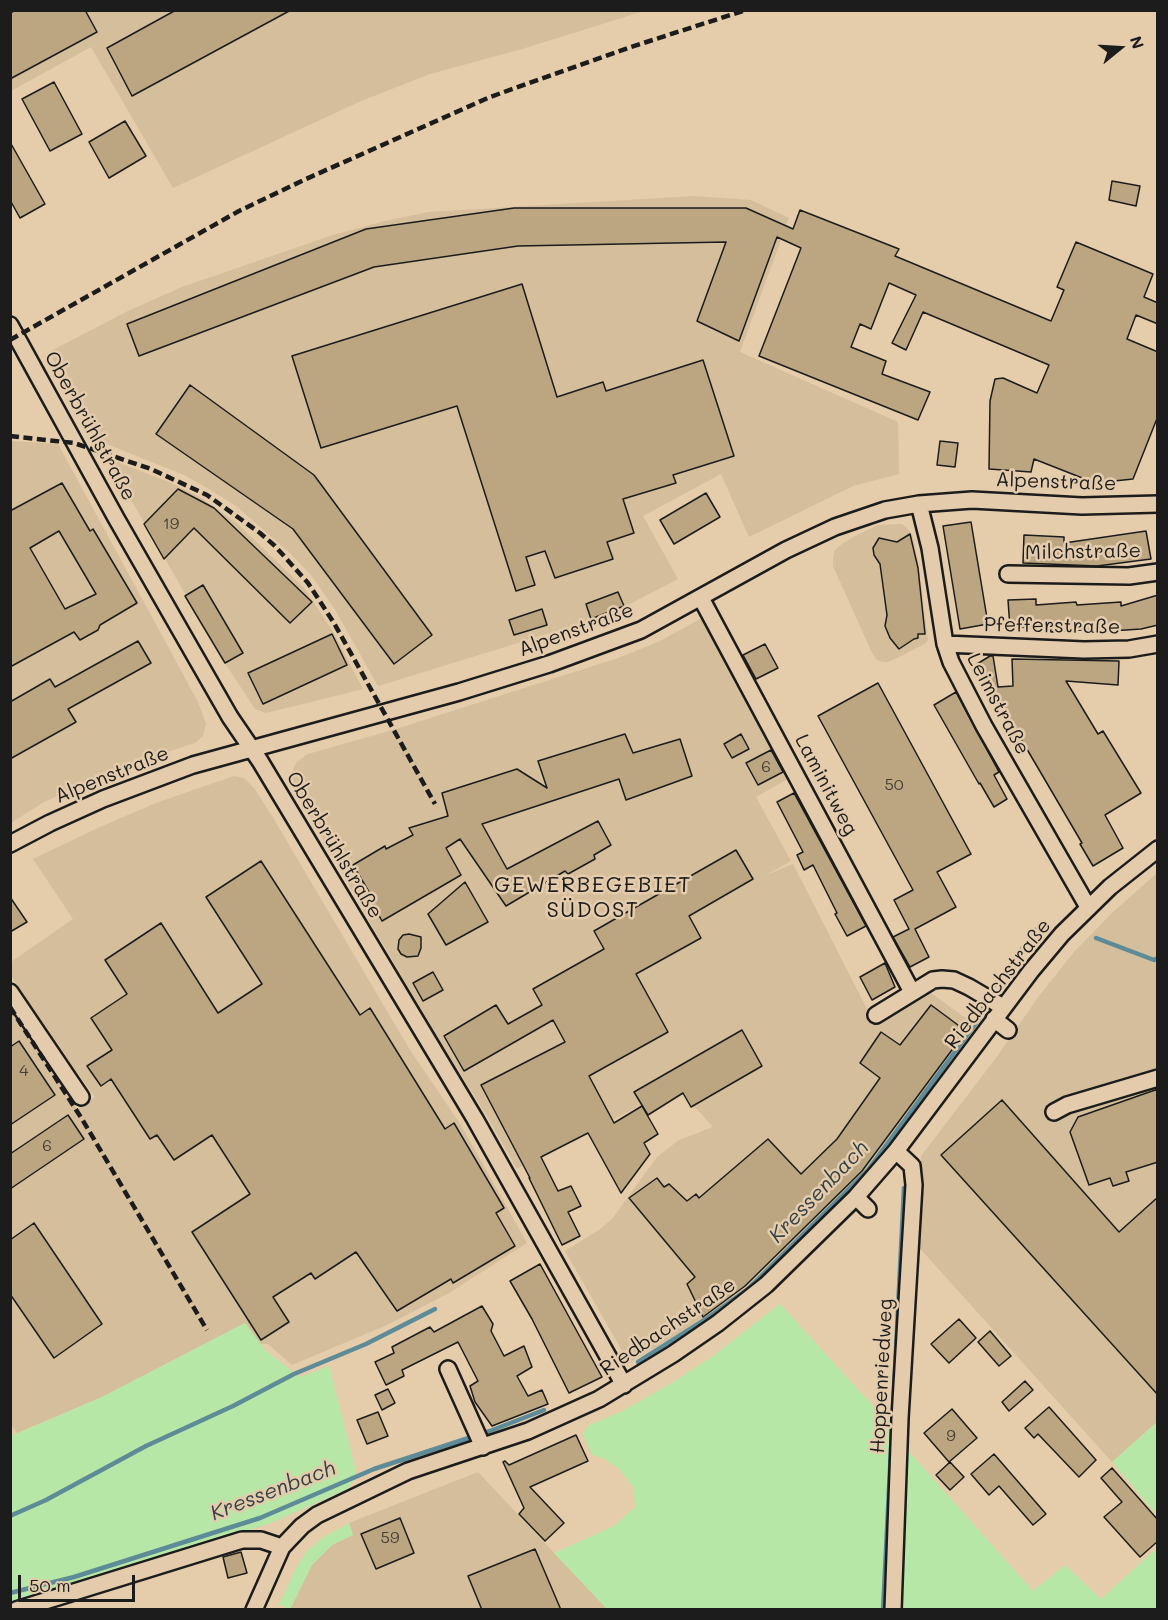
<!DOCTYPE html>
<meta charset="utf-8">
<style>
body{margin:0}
#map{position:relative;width:1168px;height:1620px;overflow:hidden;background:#e5ccaa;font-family:Mali,sans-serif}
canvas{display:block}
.frame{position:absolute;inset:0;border:12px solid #1c1c1c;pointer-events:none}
.north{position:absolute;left:1090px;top:18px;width:60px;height:60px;-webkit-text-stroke:4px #e3cbac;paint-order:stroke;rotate:72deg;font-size:16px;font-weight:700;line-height:24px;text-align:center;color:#1c1c1c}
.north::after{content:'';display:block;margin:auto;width:21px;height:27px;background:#1c1c1c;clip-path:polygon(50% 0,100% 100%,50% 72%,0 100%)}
.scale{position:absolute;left:18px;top:1575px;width:117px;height:27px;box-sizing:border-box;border:3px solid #1c1c1c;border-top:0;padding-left:8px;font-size:18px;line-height:21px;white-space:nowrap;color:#1c1c1c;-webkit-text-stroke:4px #e3cbac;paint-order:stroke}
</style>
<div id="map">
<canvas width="1168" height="1620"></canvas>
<div class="frame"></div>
<div class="north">N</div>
<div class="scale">50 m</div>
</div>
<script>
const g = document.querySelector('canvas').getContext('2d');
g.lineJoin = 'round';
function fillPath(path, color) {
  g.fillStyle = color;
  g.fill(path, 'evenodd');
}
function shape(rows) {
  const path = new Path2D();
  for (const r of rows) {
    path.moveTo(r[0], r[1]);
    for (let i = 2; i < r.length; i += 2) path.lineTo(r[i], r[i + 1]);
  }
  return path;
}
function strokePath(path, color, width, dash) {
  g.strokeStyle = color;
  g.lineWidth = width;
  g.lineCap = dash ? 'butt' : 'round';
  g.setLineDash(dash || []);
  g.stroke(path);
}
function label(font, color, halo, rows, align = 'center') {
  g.font = font + ' Mali,sans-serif';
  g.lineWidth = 5;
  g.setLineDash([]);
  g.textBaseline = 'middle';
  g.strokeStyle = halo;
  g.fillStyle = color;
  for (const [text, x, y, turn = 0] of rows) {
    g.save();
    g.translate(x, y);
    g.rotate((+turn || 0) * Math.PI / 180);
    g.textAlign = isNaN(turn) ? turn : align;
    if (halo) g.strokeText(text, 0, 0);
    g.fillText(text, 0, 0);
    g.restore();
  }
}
const built = shape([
 [11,11,644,11,522,49,430,74,361,101,173,188,91,47,11,91],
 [693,196,751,200,789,218,740,352,898,422,899,474,853,486,749,537,721,474,643,516,678,579,624,607,573,626,378,686,334,608,311,575,290,553,236,506,209,489,184,475,99,441,49,352,128,311,182,287,333,235,385,221,429,212],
 [10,441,58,444,198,702,206,724,203,736,195,743,121,767,44,802,11,823],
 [107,458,169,482,200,497,238,524,304,588,332,630,363,689,266,713,255,709,225,663],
 [901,524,905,526,912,534,918,560,928,640,926,643,899,657,888,662,883,662,877,660,872,653,833,566,833,558,835,550,842,544,857,535,878,525],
 [704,617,791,777,756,797,791,861,764,876,793,864,867,1009,901,989,916,998,931,993,974,1024,865,1172,772,1263,746,1288,705,1318,629,1363,565,1251,599,1230,612,1219,657,1157,679,1140,713,1127,697,1109,691,1107,683,1093,647,1115,641,1105,517,1169,485,1113,443,1046,374,929,313,822,296,790,292,778,293,769,297,762,308,754,396,729,618,658,658,642],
 [234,776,244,778,254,788,272,816,410,1050,461,1125,527,1243,449,1293,387,1325,292,1365,268,1344,259,1344,245,1323,102,1397,17,1433,10,1423,10,1008,77,1109,95,1097,63,1055,11,976,11,962,73,919,33,859,100,827,156,803],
 [1157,873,1157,1422,1112,1462,916,1244,921,1156,996,1058,1039,996,1074,952,1112,913],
 [478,1472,607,1609,290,1610,312,1565,332,1545,353,1535,349,1523]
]);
const green = shape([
 [780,1304,875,1408,895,1426,888,1609,607,1609,554,1553,614,1526,635,1507,633,1487,618,1468,603,1458,592,1455,583,1434,589,1425,623,1411,675,1381,713,1356],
 [245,1323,266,1351,300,1377,329,1366,357,1475,348,1489,273,1522,224,1539,11,1604,11,1436,102,1397],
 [1157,1422,1157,1515,1112,1462],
 [904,1446,1033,1591,1065,1565,1101,1599,1157,1548,1157,1609,898,1610],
 [349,1523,353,1535,332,1545,312,1565,290,1609,279,1605,294,1572,306,1552,322,1538]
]);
const stream = shape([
 [1096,938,1154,960,1158,958],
 [994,986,1036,930],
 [638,1362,706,1319,748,1289,868,1170,979,1019,984,1006],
 [10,1516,46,1500,146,1446,233,1406,294,1374,366,1344,435,1309],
 [10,1593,74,1577,260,1518,374,1469,490,1431,544,1410],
 [883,1610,904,1188]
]);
const building = shape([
 [16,10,85,10,97,32,10,79,10,13,16,10],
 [176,10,291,10,132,96,107,48,176,10],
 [54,82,82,134,50,151,22,99,54,82],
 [125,121,146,156,109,178,89,142,125,121],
 [10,142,45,204,20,218,10,200,10,142],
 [1112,181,1140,186,1136,206,1109,200,1112,181],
 [514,208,746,208,793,229,800,210,899,249,895,256,1051,321,1064,290,1057,287,1076,242,1153,274,1144,297,1158,303,1158,324,1136,315,1127,339,1158,352,1158,416,1133,479,1095,483,1034,459,1031,472,989,469,990,401,995,379,1003,378,1037,393,1049,365,923,312,906,350,892,343,916,295,889,283,871,329,860,324,851,347,886,361,882,374,930,392,918,420,759,356,801,248,777,237,739,341,697,321,726,242,518,246,374,267,139,356,127,324,366,229,514,208],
 [522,284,557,397,603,382,606,391,703,360,734,456,673,475,676,483,623,499,634,533,607,542,613,559,555,578,545,551,526,557,535,585,516,591,457,406,321,448,292,356,522,284],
 [190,385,314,475,432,635,394,664,293,529,156,434,190,385],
 [940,441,958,443,955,467,937,465,940,441],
 [62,483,90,531,93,529,137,603,100,625,98,630,80,640,74,632,10,667,10,511,62,483],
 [59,531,96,594,65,609,30,548,59,531],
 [178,489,214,508,312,602,290,623,194,528,164,559,144,524,178,489],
 [706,493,720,517,674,544,660,520,706,493],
 [971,522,988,624,960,629,943,526,971,522],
 [1146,531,1151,559,1097,566,1023,563,1024,535,1064,537,1064,543,1146,531],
 [910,534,918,568,925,634,918,634,918,638,914,639,899,649,890,638,885,626,887,615,880,564,874,555,873,548,879,538,897,542,910,534],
 [203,585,243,653,225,663,185,596,203,585],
 [618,592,624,606,591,619,586,604,618,592],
 [1158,595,1158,625,1141,629,1095,632,1095,629,1051,632,1050,626,1010,628,1008,600,1036,599,1036,605,1076,602,1077,605,1121,602,1121,606,1158,595],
 [542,609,547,625,514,635,509,620,542,609],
 [332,634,347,665,263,704,248,673,332,634],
 [138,641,151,663,68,709,76,722,10,759,10,702,50,679,55,687,138,641],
 [765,644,778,668,756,679,743,655,765,644],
 [990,656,993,656,998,687,1013,686,1012,659,1119,661,1118,685,1066,681,1098,734,1103,731,1141,793,1105,815,1123,848,1093,866,1080,844,1082,843,977,664,990,656],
 [878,683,971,854,937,872,956,907,915,929,929,957,910,967,893,937,909,929,894,900,913,890,818,716,878,683],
 [956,692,999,772,994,775,1007,799,994,807,980,783,979,784,934,705,956,692],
 [625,734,633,753,680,739,692,776,626,800,619,779,482,824,507,869,598,821,611,845,594,855,595,859,568,874,565,871,506,906,460,839,446,848,461,875,382,921,372,903,375,902,353,865,385,846,386,849,413,835,409,828,448,816,442,793,517,769,547,788,538,761,625,734],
 [741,734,749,749,732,758,724,744,741,734],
 [771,750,783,772,758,785,746,763,771,750],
 [794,793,866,926,847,936,835,914,837,913,813,865,804,870,797,855,803,852,777,802,794,793],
 [736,850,753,879,689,916,701,938,636,974,668,1032,589,1076,614,1123,642,1106,658,1134,644,1143,650,1154,621,1193,588,1133,541,1157,558,1191,571,1186,581,1206,568,1212,580,1236,562,1245,529,1178,530,1178,481,1085,565,1042,553,1020,464,1071,444,1036,496,1005,508,1024,542,1005,533,989,604,949,594,931,736,850],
 [261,861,360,1015,370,1008,445,1129,454,1123,504,1208,496,1213,515,1246,453,1283,451,1279,397,1311,356,1252,315,1279,311,1273,273,1297,289,1322,261,1340,192,1232,250,1194,212,1135,174,1160,157,1135,150,1139,111,1079,101,1086,87,1066,112,1050,91,1018,127,994,105,960,161,923,218,1013,262,984,206,897,261,861],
 [465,882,488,922,446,945,428,914,465,882],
 [10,897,27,922,10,932,10,897],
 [409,934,421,937,421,948,418,956,407,957,401,954,398,949,399,940,403,935,409,934],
 [885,963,895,987,872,1000,860,977,885,963],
 [433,972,443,990,423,1001,413,983,433,972],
 [931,1005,966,1031,862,1171,745,1286,703,1317,687,1284,695,1277,629,1198,657,1178,664,1187,669,1184,687,1201,696,1194,699,1198,768,1139,801,1174,837,1139,880,1078,860,1063,881,1032,900,1045,931,1005],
 [742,1030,762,1066,691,1107,683,1093,648,1115,634,1092,742,1030],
 [19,1041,55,1095,10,1125,10,1047,19,1041],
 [1158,1089,1158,1162,1126,1172,1129,1181,1113,1186,1110,1178,1089,1185,1070,1132,1078,1117,1158,1089],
 [1002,1100,1119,1232,1158,1197,1158,1395,941,1155,1002,1100],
 [68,1115,84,1139,10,1189,10,1154,68,1115],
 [34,1223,102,1324,54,1358,10,1294,10,1240,34,1223],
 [540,1264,602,1377,569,1393,532,1319,510,1281,540,1264],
 [482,1306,493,1324,491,1331,504,1356,524,1346,532,1367,517,1376,528,1396,542,1390,548,1404,492,1426,475,1402,470,1386,478,1381,458,1342,402,1370,404,1376,386,1385,375,1362,394,1353,392,1347,430,1327,434,1332,482,1306],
 [959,1319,976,1338,949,1363,931,1344,959,1319],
 [990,1331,1011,1356,999,1366,978,1342,990,1331],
 [1025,1381,1033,1390,1009,1411,1002,1402,1025,1381],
 [388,1389,395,1403,382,1410,375,1395,388,1389],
 [1049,1407,1096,1460,1079,1477,1038,1434,1034,1438,1025,1428,1049,1407],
 [952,1409,977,1438,949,1462,924,1433,952,1409],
 [378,1412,388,1436,367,1444,357,1420,378,1412],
 [576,1435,588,1461,530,1487,564,1523,545,1541,519,1514,524,1508,503,1462,505,1461,509,1465,576,1435],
 [994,1454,1046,1514,1033,1525,999,1486,989,1495,971,1474,994,1454],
 [950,1462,964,1477,950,1490,936,1475,950,1462],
 [1112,1468,1158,1520,1158,1541,1140,1557,1104,1517,1122,1502,1101,1478,1112,1468],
 [400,1518,414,1553,376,1569,361,1534,400,1518],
 [535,1549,561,1610,482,1610,468,1576,535,1549],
 [241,1552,247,1573,228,1578,223,1557,241,1552]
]);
const minor = shape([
 [10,325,116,518,230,717,260,761,475,1119,624,1385],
 [919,504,930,548,945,644,951,662,984,726,1088,907],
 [1008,574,1129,576,1158,572],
 [701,598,912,992],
 [945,644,1084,650,1129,649,1158,644],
 [10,844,50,823,103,799,193,765,459,692,549,664,641,630,786,550,835,527,885,510,919,504,972,500,1082,506,1158,504],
 [10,992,81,1097],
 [876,1015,933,980,942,979,954,980,969,987,1003,1007],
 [994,1019,1008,1030],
 [1054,1112,1067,1105,1158,1078],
 [856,1197,868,1209],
 [448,1369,483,1447],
 [16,1610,242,1540,261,1540,282,1547],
 [254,1610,282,1547,302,1526,317,1515,408,1471,528,1431,599,1399,673,1354,718,1323,766,1285,856,1197,896,1151,1031,971,1062,934,1110,887,1158,849],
 [893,1610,900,1418,914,1185,912,1166,896,1151]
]);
const rail = shape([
 [10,340,239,211,306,179,490,97,631,47,746,10],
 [10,436,74,443,151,469,207,495,260,533,275,546,308,583,334,623,435,804],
 [10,1007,82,1119,207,1330]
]);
const numberNames = [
 ["19",171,524],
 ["6",766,767],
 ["50",894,785],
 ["4",24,1071],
 ["6",47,1146],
 ["9",951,1436],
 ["59",390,1538]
];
const streetNames = [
 ["Oberbrühlstraße",90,426,61],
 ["Alpenstraße",1056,482,2],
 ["Milchstraße",1083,552,-1],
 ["Pfefferstraße",1052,626,1],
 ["Alpenstraße",576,630,-20],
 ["Leimstraße",998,704,62],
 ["Alpenstraße",112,775,-22],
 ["Laminitweg",826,785,62],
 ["Oberbrühlstraße",334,845,59],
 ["Riedbachstraße",998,984,-52],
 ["Riedbachstraße",668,1327,-34],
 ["Hoppenriedweg",882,1376,-87]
];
const waterNames = [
 ["Kressenbach",819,1192,-46],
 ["Kressenbach",273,1491,-21]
];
const quarterNames = [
 ["GEWERBEGEBIET",593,885],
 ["SÜDOST",593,910]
];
fillPath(built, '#d4be9b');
fillPath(green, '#b7e7a6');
strokePath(stream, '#5d8b97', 4.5);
fillPath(building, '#bba681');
strokePath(building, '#1c1c1c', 1.5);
strokePath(minor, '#1c1c1c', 20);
strokePath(minor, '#e3cbac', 15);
strokePath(rail, '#1c1c1c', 4.5, [9, 4.5]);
label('16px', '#443e35', null, numberNames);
label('20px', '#1c1c1c', '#e3cbac', streetNames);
label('italic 21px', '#324145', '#e3cbac', waterNames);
g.letterSpacing = '1.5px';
label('22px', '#1c1c1c', '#e3cbac', quarterNames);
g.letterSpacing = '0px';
</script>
